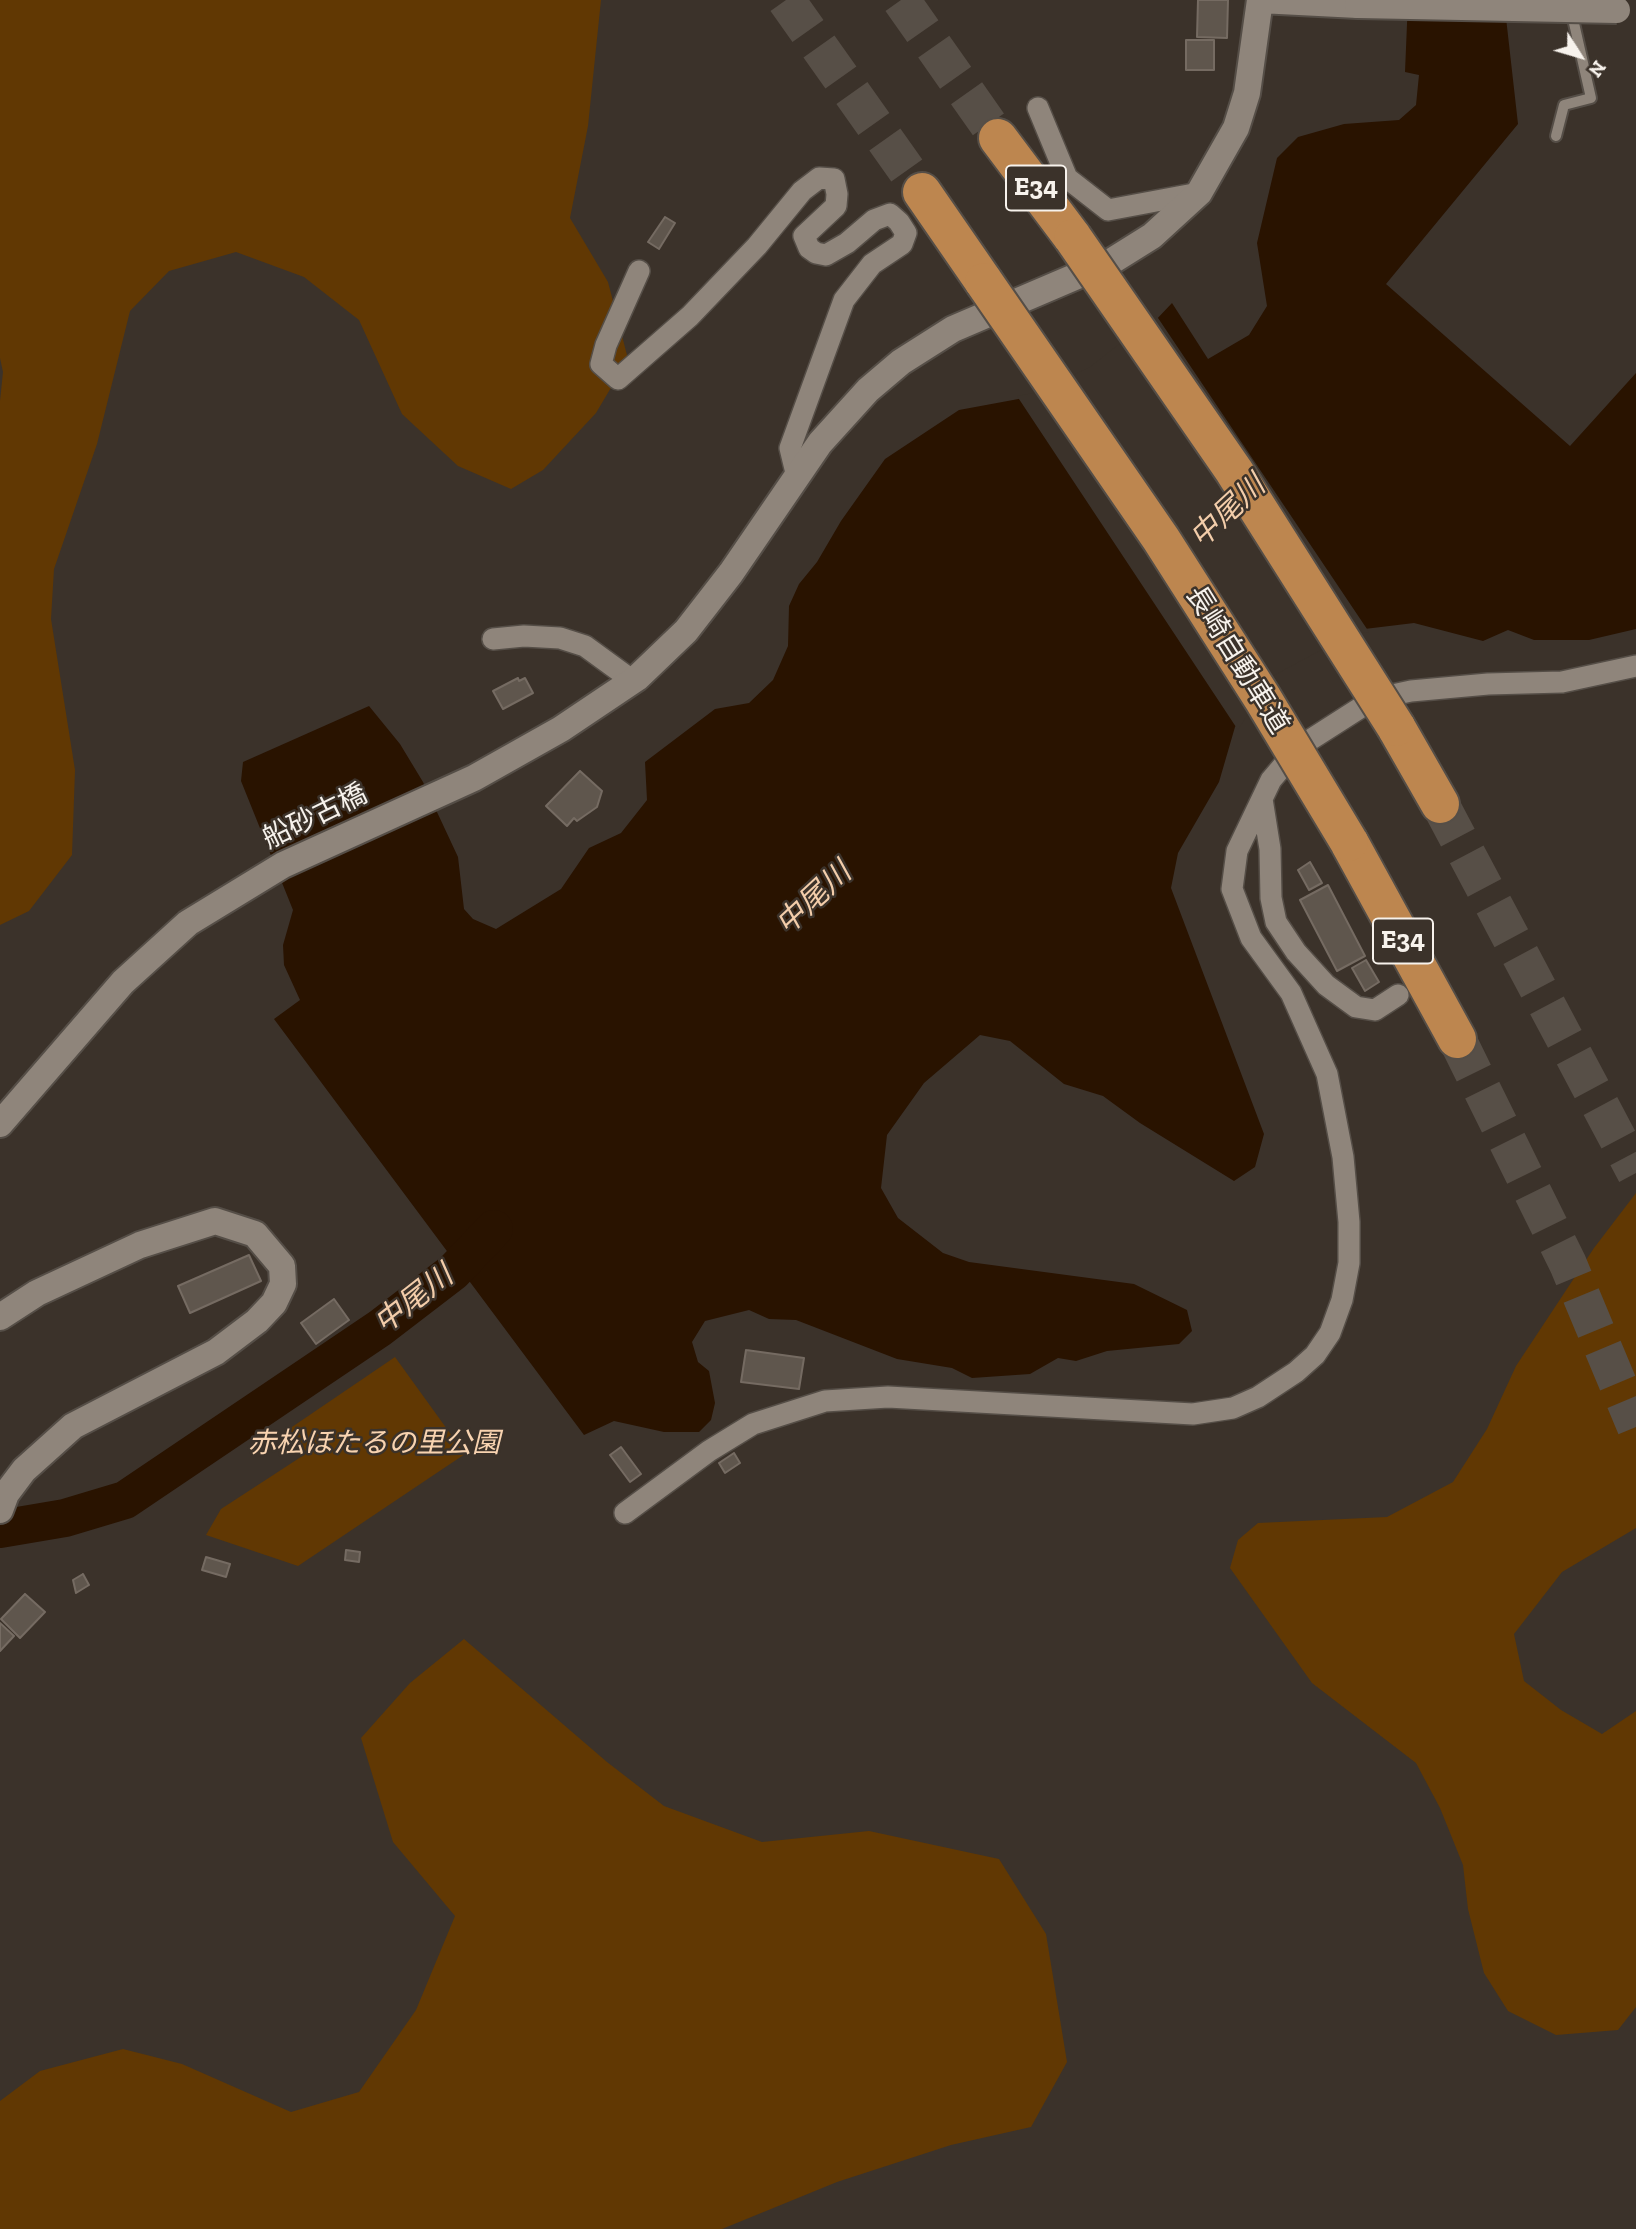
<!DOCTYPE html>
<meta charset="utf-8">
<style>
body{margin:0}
#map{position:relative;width:1636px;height:2229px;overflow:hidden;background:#3b322a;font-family:"Zilla Slab",serif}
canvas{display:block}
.north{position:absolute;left:1545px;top:21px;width:70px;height:70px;-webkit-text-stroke:5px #3b322a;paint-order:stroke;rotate:127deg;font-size:19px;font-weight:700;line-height:28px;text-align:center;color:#f7f2ec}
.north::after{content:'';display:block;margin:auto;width:24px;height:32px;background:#f7f2ec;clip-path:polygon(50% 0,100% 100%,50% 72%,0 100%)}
</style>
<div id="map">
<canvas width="1636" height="2229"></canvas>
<div class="north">N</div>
</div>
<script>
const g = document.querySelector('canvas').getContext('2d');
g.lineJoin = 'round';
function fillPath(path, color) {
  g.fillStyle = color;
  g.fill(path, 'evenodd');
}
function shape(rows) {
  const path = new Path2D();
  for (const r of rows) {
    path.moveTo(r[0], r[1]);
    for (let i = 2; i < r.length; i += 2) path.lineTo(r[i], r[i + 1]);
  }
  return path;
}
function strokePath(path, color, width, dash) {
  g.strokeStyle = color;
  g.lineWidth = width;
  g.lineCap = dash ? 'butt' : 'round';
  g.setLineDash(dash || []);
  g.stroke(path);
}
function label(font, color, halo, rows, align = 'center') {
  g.font = font + ' "Zilla Slab","Noto Sans JP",serif';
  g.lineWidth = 5;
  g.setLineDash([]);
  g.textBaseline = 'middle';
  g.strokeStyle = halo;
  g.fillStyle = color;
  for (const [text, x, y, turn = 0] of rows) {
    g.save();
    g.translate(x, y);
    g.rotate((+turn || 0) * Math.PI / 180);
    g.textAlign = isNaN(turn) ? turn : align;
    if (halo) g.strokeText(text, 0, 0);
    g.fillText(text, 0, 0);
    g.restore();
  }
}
const green = shape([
 [0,0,601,0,588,126,570,218,608,282,628,359,596,413,543,470,511,489,458,466,402,414,359,320,304,277,236,252,169,271,130,311,97,444,54,569,51,619,75,770,72,855,29,911,0,925,0,401,3,372,0,358],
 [1636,1193,1636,1528,1562,1572,1514,1634,1524,1681,1561,1710,1602,1734,1636,1711,1636,2007,1618,2030,1556,2035,1508,2011,1484,1973,1468,1909,1463,1865,1440,1808,1416,1763,1312,1683,1230,1568,1238,1540,1258,1523,1387,1517,1453,1482,1487,1429,1516,1366,1594,1248],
 [395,1357,465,1454,298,1566,206,1535,221,1509,307,1453,289,1429],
 [464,1639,607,1762,664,1806,762,1842,869,1831,999,1859,1046,1934,1067,2062,1031,2127,951,2145,837,2182,722,2229,0,2229,0,2101,40,2071,123,2049,182,2064,291,2112,359,2092,416,2010,455,1916,393,1842,361,1738,410,1683]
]);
const water = shape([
 [1408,0,1504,0,1518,124,1386,284,1570,446,1636,373,1636,629,1589,640,1534,640,1508,630,1483,641,1414,623,1348,631,1268,675,1235,727,1219,782,1178,853,1171,888,1264,1134,1255,1167,1234,1181,1140,1123,1103,1096,1064,1084,1010,1041,980,1035,924,1083,887,1135,881,1188,898,1218,943,1253,969,1262,1134,1284,1187,1310,1192,1331,1179,1344,1107,1351,1076,1361,1058,1358,1030,1374,972,1378,952,1368,897,1359,796,1320,769,1319,749,1310,705,1321,692,1342,698,1362,709,1371,715,1403,711,1420,699,1432,664,1432,614,1421,584,1435,274,1019,300,1000,284,965,283,945,293,910,241,781,243,762,369,706,400,744,423,782,458,857,464,909,473,919,496,929,561,889,589,848,621,833,647,800,645,762,715,709,749,703,773,680,788,646,789,606,799,584,817,562,841,521,885,459,959,410,1040,395,1092,370,1154,322,1172,303,1208,359,1249,335,1267,306,1257,243,1277,158,1298,137,1344,124,1399,120,1416,105,1419,75,1405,72]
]);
const pier = shape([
 [1156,315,1369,632,1349,635,1271,677,1238,730,1017,396,1039,392,1090,367]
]);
const river = shape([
 [0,1529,65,1518,125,1500,380,1328,453,1272,494,1229]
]);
const building = shape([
 [1198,0,1228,0,1227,38,1197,37,1198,0],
 [1186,40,1214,40,1214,70,1186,70,1186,40],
 [665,217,675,223,659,249,648,242,665,217],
 [518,678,519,681,525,678,533,693,503,709,493,691,518,678],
 [580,771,602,791,597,807,577,821,574,818,567,826,546,806,580,771],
 [1310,862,1322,883,1309,890,1298,870,1310,862],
 [1328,885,1365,956,1337,971,1300,900,1328,885],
 [1366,960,1379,982,1365,991,1352,968,1366,960],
 [249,1255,261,1281,190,1313,178,1286,249,1255],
 [334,1299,349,1320,316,1344,301,1323,334,1299],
 [746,1350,804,1358,799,1389,741,1382,746,1350],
 [621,1447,641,1474,630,1482,610,1455,621,1447],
 [734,1453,740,1463,725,1473,719,1463,734,1453],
 [346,1550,360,1552,359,1562,345,1560,346,1550],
 [206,1557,230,1564,226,1577,202,1570,206,1557],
 [83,1574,89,1585,76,1593,73,1580,83,1574],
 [25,1594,45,1612,20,1638,1,1619,25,1594],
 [0,1623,14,1636,0,1651,0,1623]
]);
const motorwayTunnel = shape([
 [786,0,922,192],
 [901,0,998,138],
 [1440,804,1636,1173],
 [1457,1039,1568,1264,1636,1427]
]);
const service = shape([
 [1556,136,1564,105,1591,98,1571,10]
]);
const minor = shape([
 [1038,108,1067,178,1108,210,1199,193],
 [639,271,606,345,601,364,618,379,690,316,757,246,802,191,819,178,834,179,837,194,836,206,804,236,809,248,816,253,826,255,847,243,874,220,890,214,899,222,906,233,902,244,872,264,844,300,790,448,797,477],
 [493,639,524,636,560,638,585,646,633,681],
 [1262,799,1270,849,1271,898,1276,922,1296,952,1326,985,1356,1007,1375,1010,1398,995],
 [625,1513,709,1451,753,1424,825,1401,888,1397,1193,1414,1233,1408,1258,1397,1296,1372,1315,1355,1330,1333,1342,1300,1349,1263,1349,1222,1343,1157,1327,1074,1291,993,1251,938,1232,889,1237,851,1271,780,1299,747,1374,699,1411,691,1488,684,1562,682,1636,666]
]);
const tertiary = shape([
 [1260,0,1358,5],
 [0,1124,123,982,188,923,283,865,474,778,561,729,637,678,686,631,731,573,820,443,868,390,901,362,953,329,1112,261,1152,236,1199,193,1236,128,1247,93,1260,0],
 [0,1317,37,1293,140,1245,215,1221,255,1234,282,1266,283,1284,274,1303,257,1321,216,1352,73,1426,24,1470,6,1494,0,1510]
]);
const motorway = shape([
 [998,138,1073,238],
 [922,192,984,282],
 [1396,727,1440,804],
 [1349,842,1457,1039]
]);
const tertiaryBridge = shape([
 [1358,5,1617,10]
]);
const motorwayBridge = shape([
 [1073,238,1234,471,1396,727],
 [984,282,1161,539,1263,699,1349,842]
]);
const shields = [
 [1036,188,60],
 [1403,941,60]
];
const shieldNames = [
 ["E34",1036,188],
 ["E34",1403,941]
];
const streetNames = [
 ["長崎自動車道",1237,660,58],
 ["船砂古橋",315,817,-26]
];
const parkNames = [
 ["赤松ほたるの里公園",374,1444]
];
const waterNames = [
 ["中尾川",1228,512,-43],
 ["中尾川",814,899,-43],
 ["中尾川",414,1300,-38]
];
fillPath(green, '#613803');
fillPath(water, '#291300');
fillPath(pier, '#3b322a');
strokePath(river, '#291300', 38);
fillPath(building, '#5f564d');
strokePath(building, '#756b62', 2);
strokePath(motorwayTunnel, '#574f47', 38, [38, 19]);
strokePath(service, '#554e47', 14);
strokePath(minor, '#554e47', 24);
strokePath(tertiary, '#554e47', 30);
strokePath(motorway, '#554e47', 42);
strokePath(service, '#8f857b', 10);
strokePath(minor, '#8f857b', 21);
strokePath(tertiary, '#8f857b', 26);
strokePath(motorway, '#bd864f', 38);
strokePath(tertiaryBridge, '#554e47', 30, []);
strokePath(motorwayBridge, '#554e47', 42, []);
strokePath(tertiaryBridge, '#8f857b', 26);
strokePath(motorwayBridge, '#bd864f', 38);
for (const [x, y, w] of shields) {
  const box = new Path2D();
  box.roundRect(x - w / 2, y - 22.5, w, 45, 5);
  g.fillStyle = '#3b322a';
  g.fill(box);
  strokePath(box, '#f7f2ec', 2);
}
label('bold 26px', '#f7f2ec', null, shieldNames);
label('28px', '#f7f2ec', '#3b322a', streetNames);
label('italic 28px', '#f8d3b0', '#3b322a', parkNames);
label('italic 30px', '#f3cdaa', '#3b322a', waterNames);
</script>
